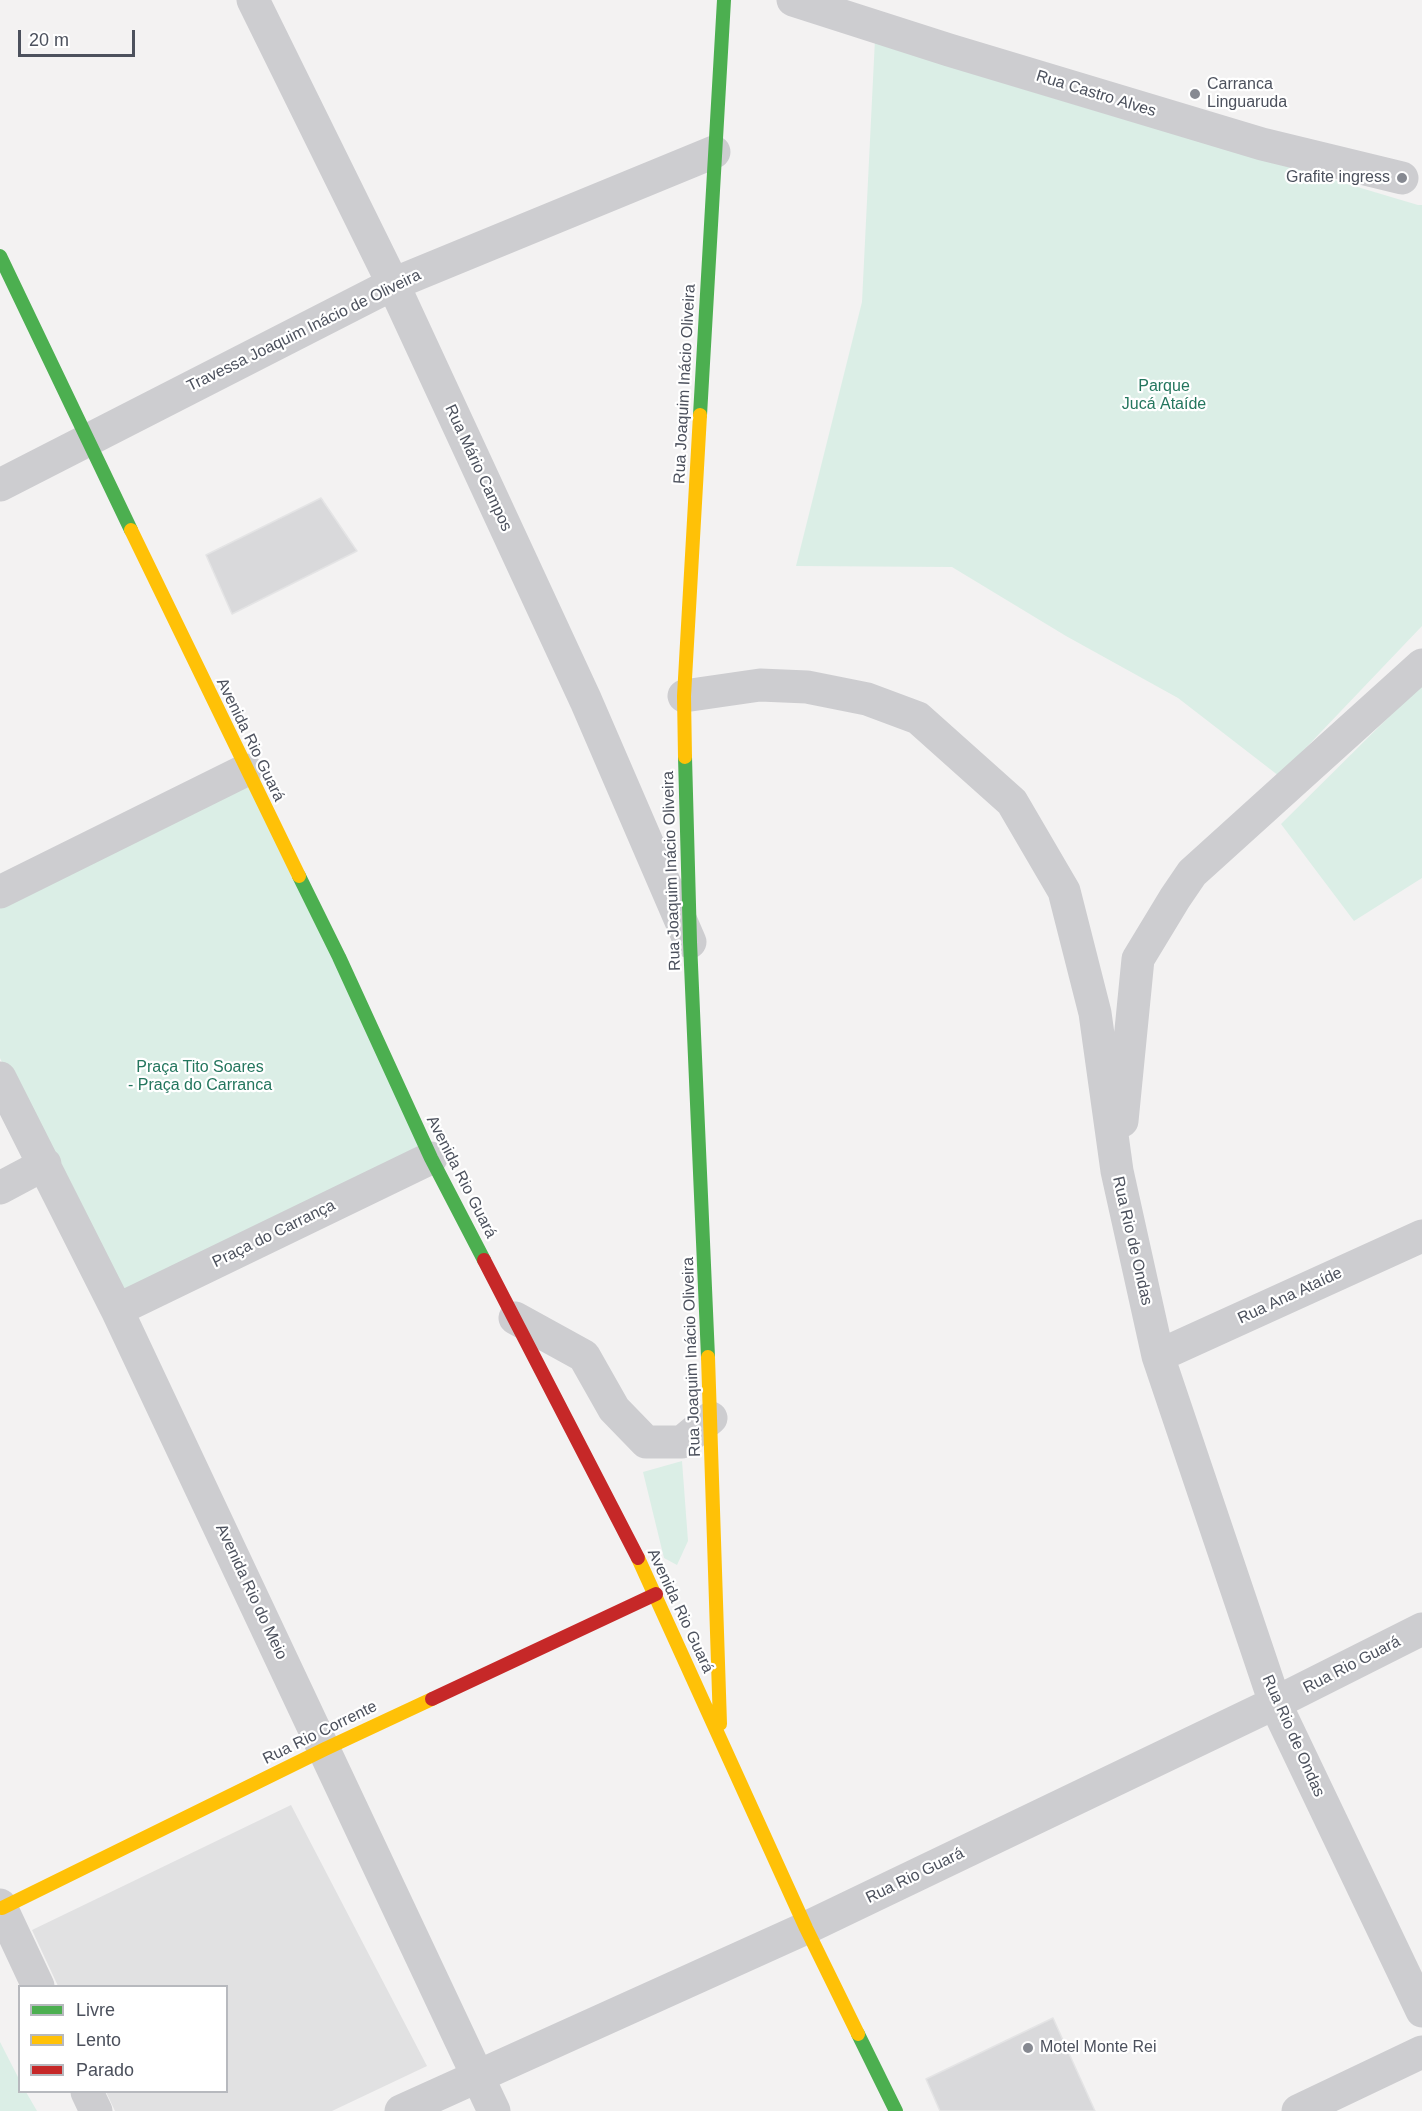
<!DOCTYPE html>
<meta charset="utf-8">
<style>
body{margin:0}
#map{position:relative;width:1422px;height:2111px;overflow:hidden;background:#f3f2f2;font-family:Arial,sans-serif}
canvas{display:block}
.legend{position:absolute;left:18px;top:1985px;width:210px;height:108px;box-sizing:border-box;background:#fff;border:2px solid #b7b9be;margin:0;padding:8px 10px;list-style:none;font-size:18px;color:#4c515d}
.legend li{display:flex;align-items:center;gap:12px;height:30px}
.legend b{width:30px;border:2px solid #b7b9be}
.scale{position:absolute;left:18px;top:30px;width:117px;height:27px;box-sizing:border-box;border:3px solid #4c515d;border-top:0;padding-left:8px;font-size:18px;line-height:21px;white-space:nowrap;color:#4c515d;-webkit-text-stroke:4px #fff;paint-order:stroke}
</style>
<div id="map">
<canvas width="1422" height="2111"></canvas>
<ul class="legend">
<li><b style="height:8px;background:#4caf50"></b>Livre</li>
<li><b style="height:8px;background:#ffc107"></b>Lento</li>
<li><b style="height:8px;background:#c62828"></b>Parado</li>
</ul>
<div class="scale">20 m</div>
</div>
<script>
const g = document.querySelector('canvas').getContext('2d');
g.lineJoin = 'round';
function fillPath(path, color) {
  g.fillStyle = color;
  g.fill(path, 'evenodd');
}
function shape(rows) {
  const path = new Path2D();
  for (const r of rows) {
    path.moveTo(r[0], r[1]);
    for (let i = 2; i < r.length; i += 2) path.lineTo(r[i], r[i + 1]);
  }
  return path;
}
function strokePath(path, color, width, dash) {
  g.strokeStyle = color;
  g.lineWidth = width;
  g.lineCap = dash ? 'butt' : 'round';
  g.setLineDash(dash || []);
  g.stroke(path);
}
function label(font, color, halo, rows, align = 'center') {
  g.font = font + ' Arial,sans-serif';
  g.lineWidth = 4.5;
  g.setLineDash([]);
  g.textBaseline = 'middle';
  g.strokeStyle = halo;
  g.fillStyle = color;
  for (const [text, x, y, turn = 0] of rows) {
    g.save();
    g.translate(x, y);
    g.rotate((+turn || 0) * Math.PI / 180);
    g.textAlign = isNaN(turn) ? turn : align;
    if (halo) g.strokeText(text, 0, 0);
    g.fillText(text, 0, 0);
    g.restore();
  }
}
const education = shape([
 [291,1805,427,2066,332,2111,115,2111,106,2092,226,2092,226,1986,58,1986,32,1930]
]);
const green = shape([
 [875,39,998,80,1418,205,1422,205,1422,626,1279,776,1178,698,1066,636,952,567,796,566,862,302],
 [1422,684,1422,878,1354,921,1281,824],
 [246,770,431,1158,117,1310,0,1058,0,892],
 [682,1461,688,1541,677,1565,664,1558,643,1472],
 [0,2042,19,2079,20,2092,26,2092,37,2111,0,2111]
]);
const building = shape([
 [321,498,357,551,232,614,206,555,321,498],
 [1053,2018,1095,2111,940,2111,926,2079,1053,2018]
]);
const street = shape([
 [253,0,393,284,586,701,690,942],
 [793,0,949,50,1262,144,1402,178],
 [0,485,393,284,714,152],
 [684,696,760,685,807,687,867,699,918,718,1012,802,1064,891,1095,1013,1117,1171,1158,1356,1275,1703,1422,2011],
 [0,892,246,770],
 [0,1078,117,1310,494,2111],
 [1122,1121,1138,959,1175,898,1192,873,1422,665],
 [0,1188,45,1164],
 [117,1310,431,1158],
 [515,1318,584,1356,614,1409,646,1442,682,1442,711,1418],
 [1158,1356,1422,1236],
 [0,1905,38,1986],
 [87,2092,96,2111],
 [401,2111,806,1928,1275,1703,1422,1629],
 [1298,2111,1422,2052]
]);
const fast = shape([
 [0,256,131,530],
 [700,415,724,0],
 [685,757,690,942,708,1357],
 [299,876,339,957,431,1158,484,1260],
 [858,2034,896,2111]
]);
const slow = shape([
 [131,530,299,876],
 [685,757,684,696,700,415],
 [708,1357,720,1724],
 [638,1558,806,1928,858,2034],
 [2,1908,325,1749,432,1699]
]);
const jam = shape([
 [484,1260,638,1558],
 [432,1699,656,1594]
]);
const markers = [
 [1195,94,6,"#868991"],
 [1402,178,6,"#868991"],
 [1028,2048,6,"#868991"]
];
const poiNames = [
 ["Carranca",1207,85],
 ["Linguaruda",1207,103],
 ["Grafite ingress",1390,178,"right"],
 ["Motel Monte Rei",1040,2048]
];
const streetNames = [
 ["Rua Castro Alves",1096,94,17],
 ["Travessa Joaquim Inácio de Oliveira",304,331,-26],
 ["Rua Joaquim Inácio Oliveira",685,384,-87],
 ["Rua Mário Campos",478,468,65],
 ["Avenida Rio Guará",250,740,64],
 ["Rua Joaquim Inácio Oliveira",672,871,-92],
 ["Avenida Rio Guará",461,1177,63],
 ["Praça do Carrança",274,1234,-26],
 ["Rua Rio de Ondas",1132,1241,77],
 ["Rua Ana Ataíde",1290,1296,-25],
 ["Rua Joaquim Inácio Oliveira",692,1357,-92],
 ["Avenida Rio do Meio",251,1592,65],
 ["Avenida Rio Guará",680,1611,65],
 ["Rua Rio Guará",1352,1665,-27],
 ["Rua Rio Corrente",320,1733,-26],
 ["Rua Rio de Ondas",1293,1736,66],
 ["Rua Rio Guará",915,1876,-26]
];
const parkNames = [
 ["Parque",1164,387],
 ["Jucá Ataíde",1164,405],
 ["Praça Tito Soares",200,1068],
 ["- Praça do Carranca",200,1086]
];
fillPath(education, '#e1e1e2');
fillPath(green, '#dbeee6');
fillPath(building, '#d9d9db');
strokePath(building, '#e4e4e5', 1.5);
strokePath(street, '#cdcdd0', 33);
strokePath(fast, '#4caf50', 14);
strokePath(slow, '#ffc107', 14);
strokePath(jam, '#c62828', 14);
for (const [x, y, r, color] of markers) {
  const dot = new Path2D();
  dot.arc(x, y, r, 0, 2 * Math.PI);
  g.fillStyle = color;
  g.fill(dot);
  strokePath(dot, '#fff', 2);
}
label('16px', '#4c515d', '#fff', poiNames, 'left');
label('16px', '#4c515d', '#fff', streetNames);
label('16px', '#24765e', '#fff', parkNames);
</script>
